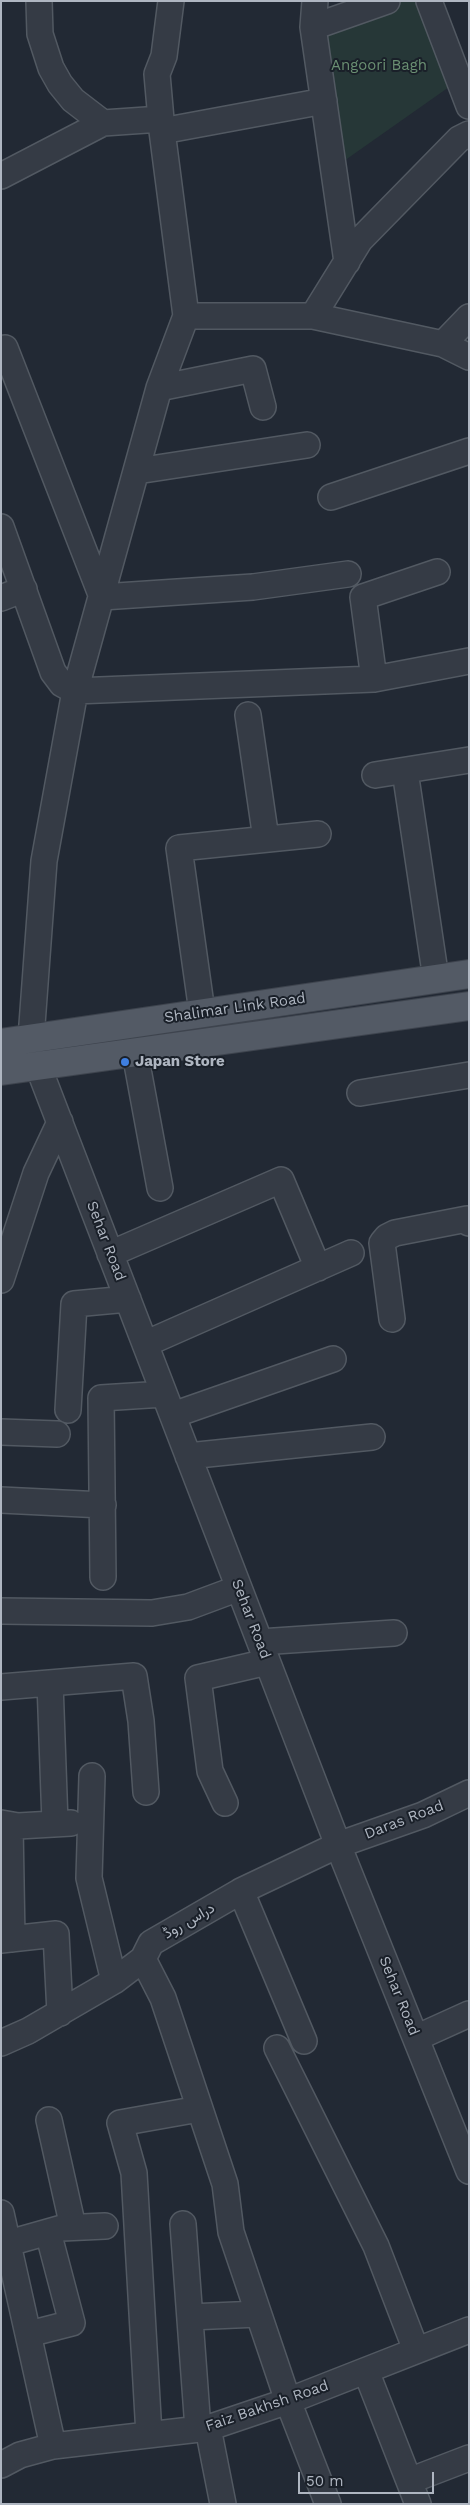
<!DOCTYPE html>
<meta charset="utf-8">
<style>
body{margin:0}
#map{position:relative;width:470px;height:2505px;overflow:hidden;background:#222934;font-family:"Work Sans",sans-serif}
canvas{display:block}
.frame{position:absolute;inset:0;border:2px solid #afb6c1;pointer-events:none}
.scale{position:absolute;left:298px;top:2472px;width:136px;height:22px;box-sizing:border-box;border:2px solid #afb6c1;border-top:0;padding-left:6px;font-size:15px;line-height:18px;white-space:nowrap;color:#afb6c1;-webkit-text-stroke:4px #1a2029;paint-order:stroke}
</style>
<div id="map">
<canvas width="470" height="2505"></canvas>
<div class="frame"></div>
<div class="scale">50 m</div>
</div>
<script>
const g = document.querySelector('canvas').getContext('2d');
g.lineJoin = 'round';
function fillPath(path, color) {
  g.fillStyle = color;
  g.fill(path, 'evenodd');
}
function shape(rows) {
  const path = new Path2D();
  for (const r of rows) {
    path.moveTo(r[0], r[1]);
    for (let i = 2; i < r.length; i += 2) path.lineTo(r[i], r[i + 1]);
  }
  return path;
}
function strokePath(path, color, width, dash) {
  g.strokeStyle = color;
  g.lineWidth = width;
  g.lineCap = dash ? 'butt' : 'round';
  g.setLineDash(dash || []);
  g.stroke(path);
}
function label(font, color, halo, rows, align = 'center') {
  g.font = font + ' "Work Sans",Vazirmatn,sans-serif';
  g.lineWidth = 4;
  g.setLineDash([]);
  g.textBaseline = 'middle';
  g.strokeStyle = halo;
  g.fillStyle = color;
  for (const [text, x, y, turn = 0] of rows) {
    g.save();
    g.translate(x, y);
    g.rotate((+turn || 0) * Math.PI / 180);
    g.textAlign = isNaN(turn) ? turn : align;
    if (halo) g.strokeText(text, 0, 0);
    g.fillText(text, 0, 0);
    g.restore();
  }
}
const green = shape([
 [388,1,429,1,459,80,334,168,313,27]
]);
const minor = shape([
 [39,1,40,34,51,68,60,84,73,100,103,123],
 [315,1,313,27,347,262],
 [429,1,469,106],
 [313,27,387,1],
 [162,131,324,101],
 [1,176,103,123,161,119],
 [186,316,313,316,443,344,469,357],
 [313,316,360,240,459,139,469,134],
 [443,344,469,317],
 [5,348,102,597,253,587,348,574],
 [159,388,253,369,263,407],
 [137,471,307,445],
 [331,497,469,451],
 [1,527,53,672,62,684,75,691,374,679,469,661],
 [1,598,24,589],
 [374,679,363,597,437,572],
 [248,715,266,839],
 [405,771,436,979],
 [375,775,469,760],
 [202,1012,179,848,318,834],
 [31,1038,44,861,75,691,159,388,186,316,162,131,157,74,164,56,171,1],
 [135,1053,160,1188],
 [38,1066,338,1845,469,2171],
 [360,1093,469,1075],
 [110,1254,281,1180,318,1268],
 [1,1280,36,1173,60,1122],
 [392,1319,382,1243,387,1237,395,1233,467,1219,469,1223],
 [145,1344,351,1253],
 [68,1410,74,1304,128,1299],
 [173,1415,333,1359],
 [1,1432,57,1434],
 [188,1456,372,1437],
 [1,1500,103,1505],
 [103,1577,101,1398,164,1394],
 [1,1611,152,1613,188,1607,239,1588],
 [260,1642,394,1633],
 [50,1683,55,1823],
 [1,1687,134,1676,141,1721,146,1792],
 [92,1776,89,1878,114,1981],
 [225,1803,210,1771,198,1678,267,1662],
 [1,1823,18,1826,71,1823],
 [10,1825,12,1939],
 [241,1891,304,2041],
 [1,1940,56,1934,60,2013],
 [143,1959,163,1998,225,2184,231,2232,288,2401,328,2504],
 [416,2038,469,2014],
 [1,2043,28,2031,114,1981,143,1959,151,1943,241,1891,338,1845,423,1815,469,1793],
 [277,2048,376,2246,416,2350],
 [49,2120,73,2227],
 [1,2213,53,2446],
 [183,2224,198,2429],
 [9,2243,62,2228,105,2226],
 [190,2317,258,2314],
 [29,2334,72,2323,48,2232],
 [366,2371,418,2504],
 [208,2428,223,2504],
 [149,2435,134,2173,120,2123,199,2109],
 [1,2465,20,2455,53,2446,208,2428,288,2401,469,2330],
 [409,2481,469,2458]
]);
const major = shape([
 [1,1043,469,974],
 [1,1071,469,1006]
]);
const markers = [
 [125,1062,5,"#3f7fe0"]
];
const parkNames = [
 ["Angoori Bagh",379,66]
];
const streetNames = [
 ["Shalimar Link Road",235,1008,-8],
 ["Sehar Road",106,1241,69],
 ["Sehar Road",251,1619,69],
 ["Daras Road",404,1820,-21],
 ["دراس روڈ",189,1921,-30],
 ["Sehar Road",399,1996,68],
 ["Faiz Bakhsh Road",267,2406,-19]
];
const poiNames = [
 ["Japan Store",135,1062]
];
fillPath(green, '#263737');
strokePath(minor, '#525962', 28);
strokePath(major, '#3e444e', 30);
strokePath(minor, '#353b45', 25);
strokePath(major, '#535a65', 28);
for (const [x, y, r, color] of markers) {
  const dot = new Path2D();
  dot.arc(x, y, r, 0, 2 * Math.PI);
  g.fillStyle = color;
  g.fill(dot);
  strokePath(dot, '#1a2029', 2);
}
label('15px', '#6a8f72', '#1a2029', parkNames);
label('15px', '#afb6c1', '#1a2029', streetNames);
label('bold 15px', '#afb6c1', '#1a2029', poiNames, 'left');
</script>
